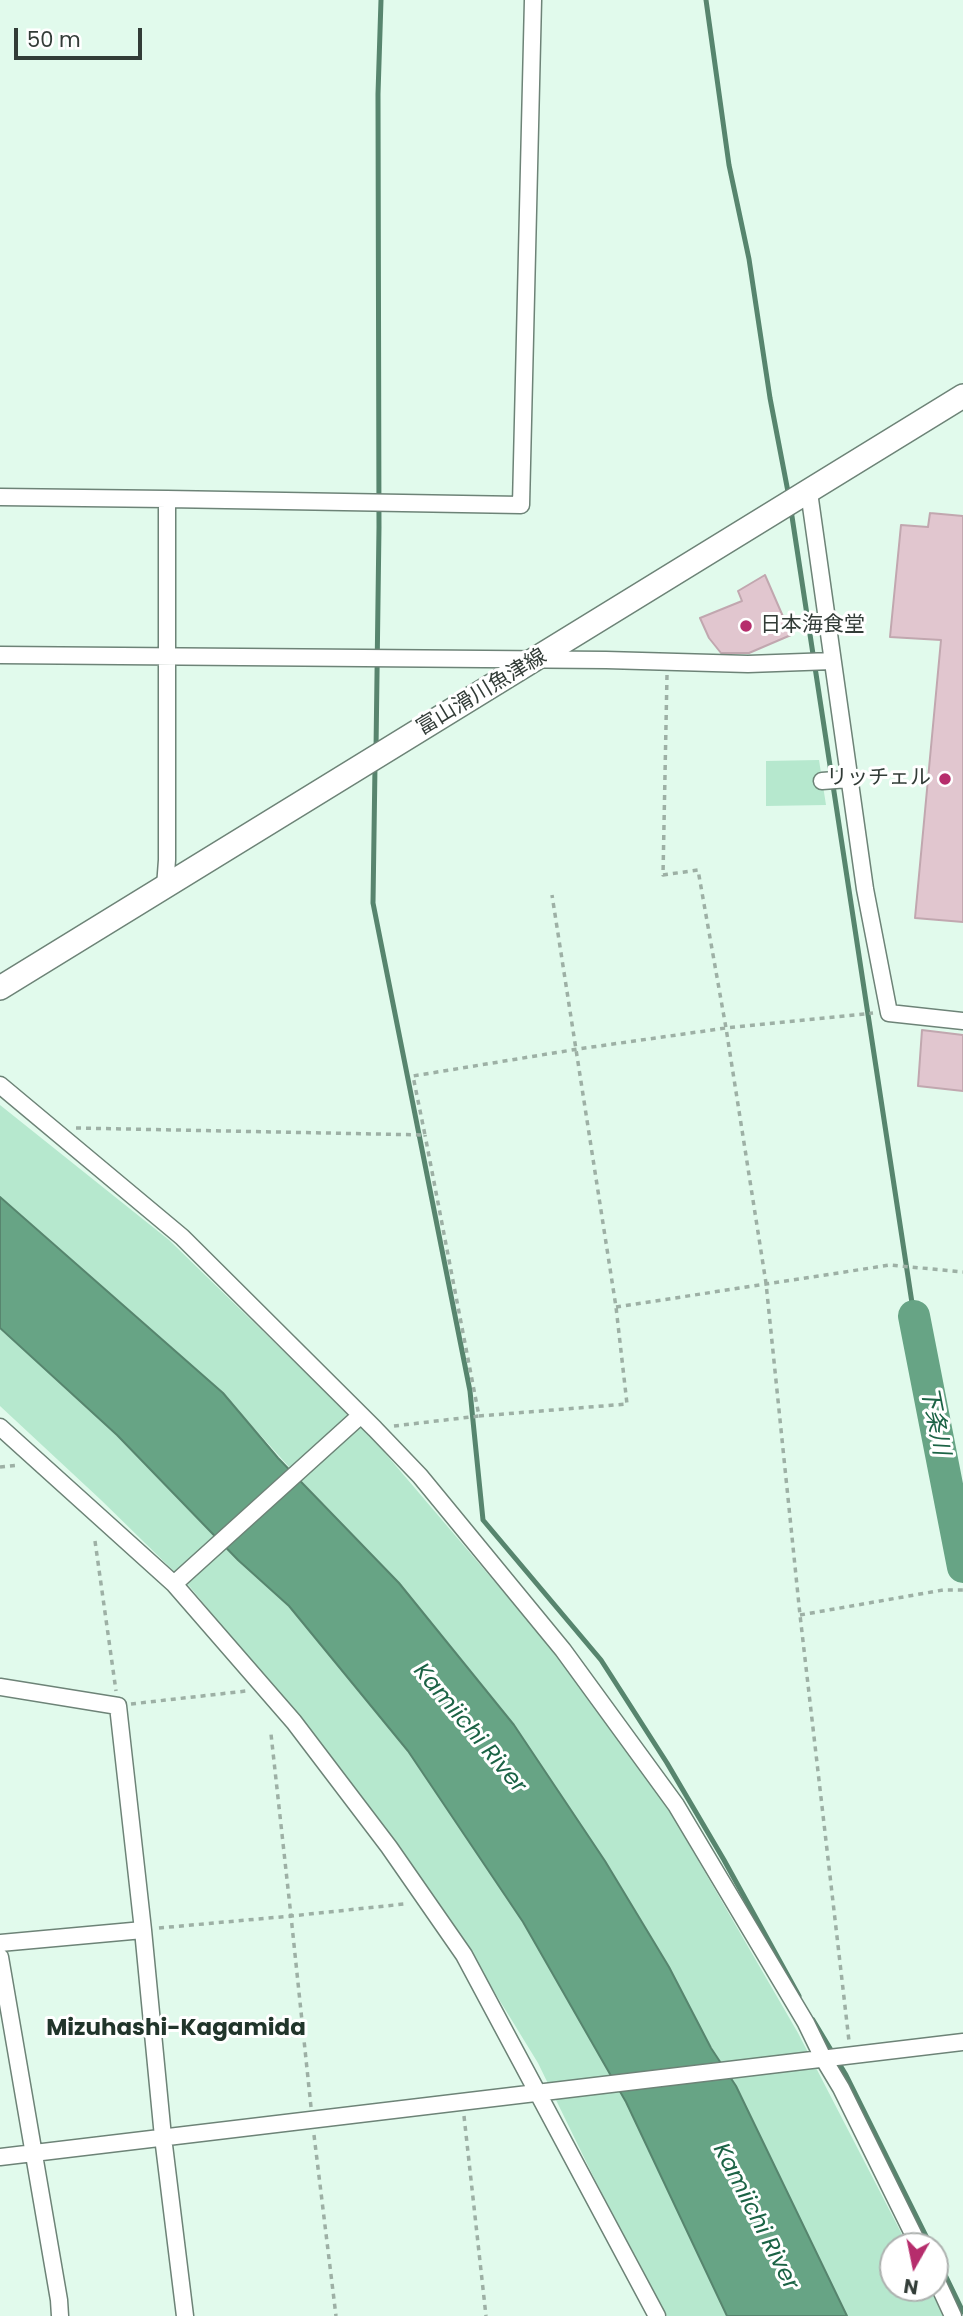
<!DOCTYPE html>
<meta charset="utf-8">
<style>
body{margin:0}
#map{position:relative;width:963px;height:2316px;overflow:hidden;background:#e1faec;font-family:Poppins,sans-serif}
canvas{display:block}
.north{position:absolute;left:879px;top:2232px;width:70px;height:70px;box-sizing:border-box;background:#fff;border:2px solid #adb1af;border-radius:50%;rotate:189deg;font-size:19px;font-weight:700;line-height:28px;text-align:center;color:#323c37}
.north::after{content:'';display:block;margin:auto;width:24px;height:32px;background:#b62d6c;clip-path:polygon(50% 0,100% 100%,50% 72%,0 100%)}
.scale{position:absolute;left:14px;top:28px;width:128px;height:32px;box-sizing:border-box;border:4px solid #323c37;border-top:0;padding-left:9px;font-size:21px;line-height:24px;white-space:nowrap;color:#323c37;-webkit-text-stroke:5px #fff;paint-order:stroke}
</style>
<div id="map">
<canvas width="963" height="2316"></canvas>
<div class="north">N</div>
<div class="scale">50 m</div>
</div>
<script>
const g = document.querySelector('canvas').getContext('2d');
g.lineJoin = 'round';
function fillPath(path, color) {
  g.fillStyle = color;
  g.fill(path, 'evenodd');
}
function shape(rows) {
  const path = new Path2D();
  for (const r of rows) {
    path.moveTo(r[0], r[1]);
    for (let i = 2; i < r.length; i += 2) path.lineTo(r[i], r[i + 1]);
  }
  return path;
}
function strokePath(path, color, width, dash) {
  g.strokeStyle = color;
  g.lineWidth = width;
  g.lineCap = dash ? 'butt' : 'round';
  g.setLineDash(dash || []);
  g.stroke(path);
}
function label(font, color, halo, rows, align = 'center') {
  g.font = font + ' Poppins,"Noto Sans JP",sans-serif';
  g.lineWidth = 6;
  g.setLineDash([]);
  g.textBaseline = 'middle';
  g.strokeStyle = halo;
  g.fillStyle = color;
  for (const [text, x, y, turn = 0] of rows) {
    g.save();
    g.translate(x, y);
    g.rotate((+turn || 0) * Math.PI / 180);
    g.textAlign = isNaN(turn) ? turn : align;
    if (halo) g.strokeText(text, 0, 0);
    g.fillText(text, 0, 0);
    g.restore();
  }
}
const green = shape([
 [819,760,826,805,766,806,766,761],
 [0,1105,169,1240,316,1383,373,1439,569,1669,658,1791,798,2033,908,2246,893,2246,893,2288,930,2288,943,2316,847,2316,736,2086,707,2040,669,1967,611,1870,517,1729,399,1583,325,1507,227,1398,0,1197],
 [0,1328,117,1435,238,1560,289,1606,408,1751,523,1922,626,2102,727,2316,667,2316,596,2182,538,2063,446,1913,334,1762,190,1587,101,1500,0,1406]
]);
const water = shape([
 [0,1197,223,1393,278,1458,399,1583,514,1725,605,1861,669,1967,711,2048,736,2086,847,2316,727,2316,626,2102,523,1922,408,1751,289,1606,238,1560,117,1435,0,1328,0,1197]
]);
const stream = shape([
 [706,0,729,165,749,259,770,398,789,497],
 [791,510,914,1316],
 [376,749,379,527,378,94,381,0],
 [375,766,373,903,470,1391,483,1520,601,1660,667,1763,724,1860,799,1996],
 [813,2020,846,2075,931,2246],
 [935,2254,963,2312]
]);
const river = shape([
 [914,1316,963,1567]
]);
const building = shape([
 [930,513,963,516,963,922,915,918,941,640,890,637,901,525,928,527,930,513],
 [765,575,791,635,749,653,721,653,709,638,700,618,742,601,738,591,765,575],
 [922,1030,963,1035,963,1091,918,1086,922,1030]
]);
const path = shape([
 [667,675,663,875,698,870,726,1028,766,1283,800,1615,849,2041],
 [76,1128,425,1135,413,1076,578,1049,726,1028,873,1013],
 [616,1307,890,1265,963,1272],
 [479,1416,627,1404,616,1307,552,895],
 [394,1426,479,1416,425,1135],
 [0,1467,19,1465],
 [95,1541,116,1691],
 [800,1615,943,1590,963,1590],
 [131,1704,246,1691],
 [159,1928,291,1916,271,1734],
 [311,2107,291,1916,404,1904],
 [464,2116,486,2316],
 [314,2135,336,2316]
]);
const minor = shape([
 [809,492,865,889,889,1013,963,1021],
 [0,497,167,499,167,860,165,887],
 [167,499,521,505,533,0],
 [0,655,606,660,748,664,832,661],
 [822,781,849,779],
 [0,1085,182,1237,375,1429,420,1476,563,1650,676,1805,806,2023,823,2058,841,2088,919,2246],
 [0,1427,174,1584,294,1722,389,1847,464,1955,657,2316],
 [174,1584,361,1415],
 [0,1687,118,1706,143,1930,0,1943],
 [143,1930,163,2137,185,2316],
 [0,1957,59,2300,60,2316],
 [0,2157,963,2042],
 [935,2277,953,2316]
]);
const secondary = shape([
 [0,988,963,396]
]);
const markers = [
 [746,626,7,"#b62d6c"],
 [945,779,7,"#b62d6c"]
];
const poiNames = [
 ["日本海食堂",760,626],
 ["リッチェル",931,779,"right"]
];
const streetNames = [
 ["富山滑川魚津線",482,693,-31]
];
const waterNames = [
 ["下条川",934,1421,79],
 ["Kamiichi River",469,1729,50],
 ["Kamiichi River",755,2217,63]
];
const neighbourhoodNames = [
 ["Mizuhashi-Kagamida",176,2029]
];
fillPath(green, '#b6e8ce');
fillPath(water, '#67a485');
strokePath(water, '#57856e', 2);
strokePath(stream, '#57856e', 5);
strokePath(river, '#67a485', 32);
fillPath(building, '#e1c6cf');
strokePath(building, '#c1a7af', 2);
strokePath(minor, '#6d8377', 19);
strokePath(secondary, '#6d8377', 26);
strokePath(path, '#9db0a5', 3.5, [5, 5]);
strokePath(minor, '#fff', 16);
strokePath(secondary, '#fff', 23);
for (const [x, y, r, color] of markers) {
  const dot = new Path2D();
  dot.arc(x, y, r, 0, 2 * Math.PI);
  g.fillStyle = color;
  g.fill(dot);
  strokePath(dot, '#fff', 2.5);
}
label('21px', '#323c37', '#fff', poiNames, 'left');
label('21px', '#323c37', '#fff', streetNames);
label('italic 23px', '#1b6345', '#fff', waterNames);
label('bold 23px', '#21352b', '#fff', neighbourhoodNames);
</script>
